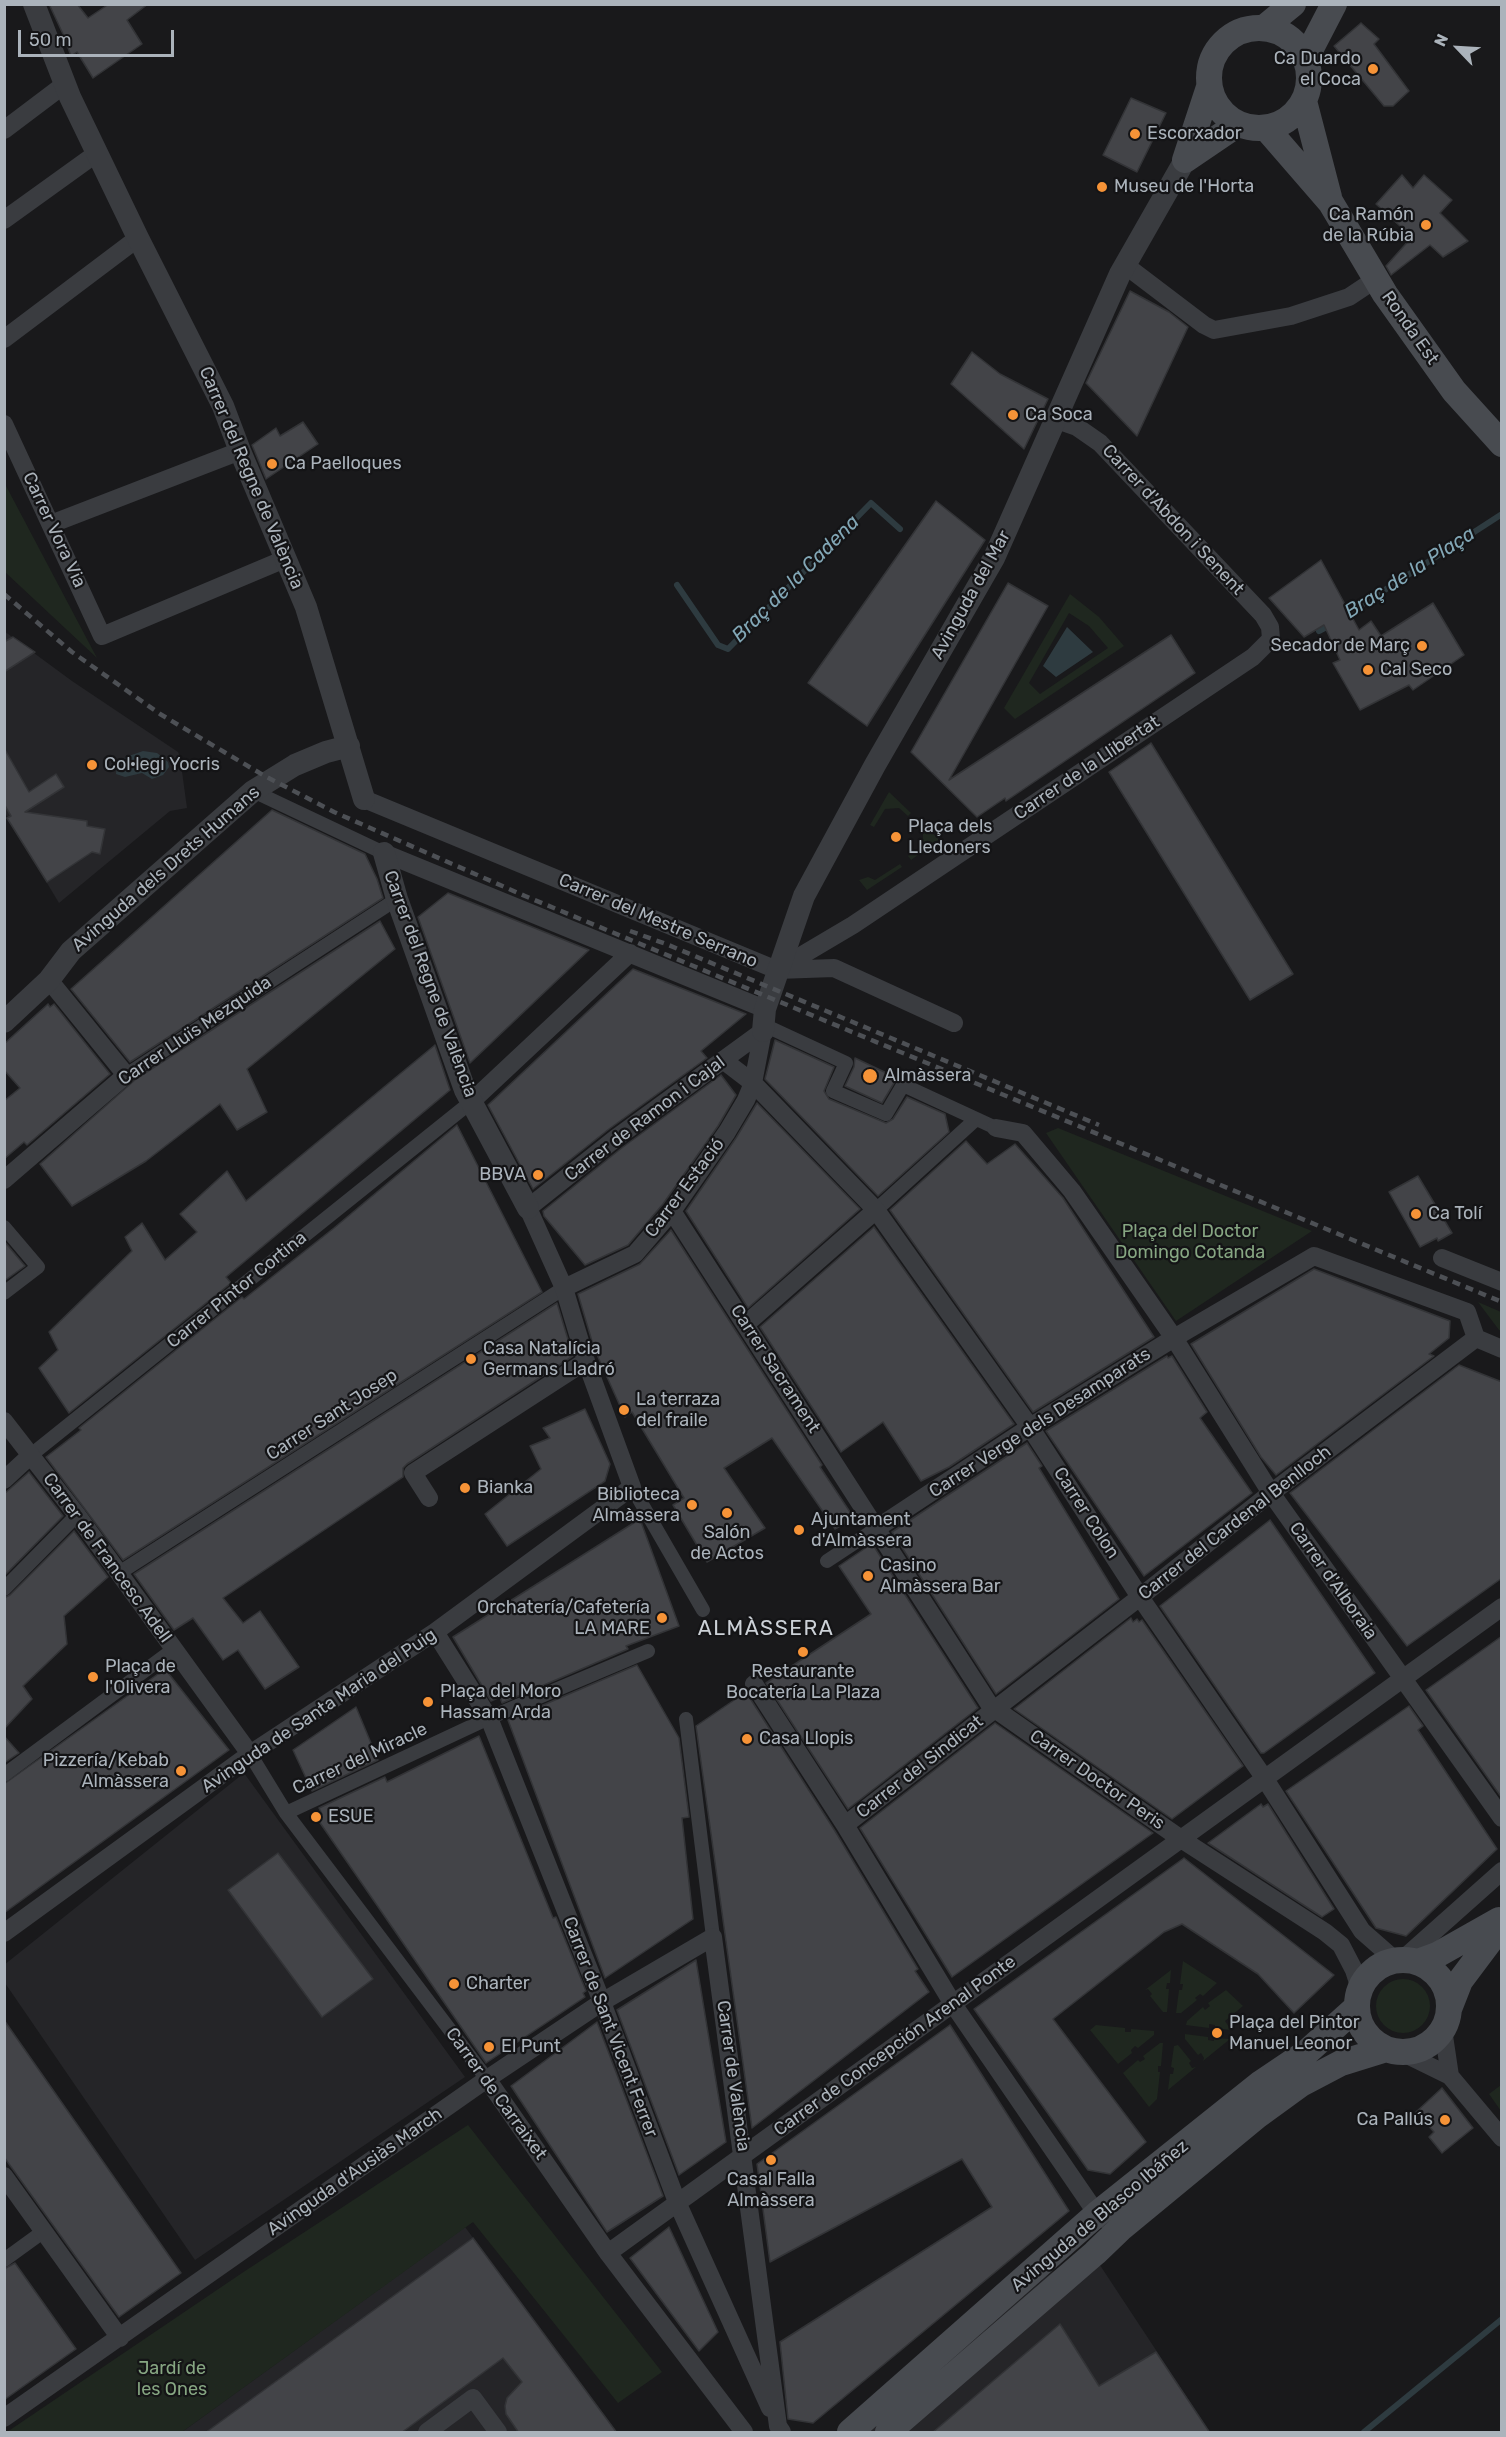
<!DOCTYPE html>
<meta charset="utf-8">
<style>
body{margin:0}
#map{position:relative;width:1506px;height:2437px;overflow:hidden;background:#19191b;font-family:Rubik,sans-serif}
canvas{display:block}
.frame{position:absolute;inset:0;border:6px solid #abb3bb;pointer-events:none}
.north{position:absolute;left:1428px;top:18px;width:60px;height:60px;-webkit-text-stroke:4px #141416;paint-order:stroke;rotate:295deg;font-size:16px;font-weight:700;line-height:24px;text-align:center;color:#abb3bb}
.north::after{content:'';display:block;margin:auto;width:21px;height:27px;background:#abb3bb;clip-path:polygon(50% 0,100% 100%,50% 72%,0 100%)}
.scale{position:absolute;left:18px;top:30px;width:156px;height:27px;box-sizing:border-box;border:3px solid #abb3bb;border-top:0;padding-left:8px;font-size:18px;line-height:21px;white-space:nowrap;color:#abb3bb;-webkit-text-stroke:4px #141416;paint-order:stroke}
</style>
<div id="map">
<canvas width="1506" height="2437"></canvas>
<div class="frame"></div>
<div class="north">N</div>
<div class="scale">50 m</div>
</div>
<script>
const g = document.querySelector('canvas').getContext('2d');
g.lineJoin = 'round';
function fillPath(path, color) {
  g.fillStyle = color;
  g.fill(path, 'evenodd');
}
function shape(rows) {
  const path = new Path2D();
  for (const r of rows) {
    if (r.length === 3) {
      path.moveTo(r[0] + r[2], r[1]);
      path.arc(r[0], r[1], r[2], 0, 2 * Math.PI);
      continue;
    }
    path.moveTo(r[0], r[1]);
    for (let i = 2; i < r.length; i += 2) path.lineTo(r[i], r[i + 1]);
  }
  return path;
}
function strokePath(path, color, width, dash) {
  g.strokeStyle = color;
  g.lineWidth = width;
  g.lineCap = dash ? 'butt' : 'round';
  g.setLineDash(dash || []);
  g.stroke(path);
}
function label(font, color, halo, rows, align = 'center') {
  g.font = font + ' Rubik,sans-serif';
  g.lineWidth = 4.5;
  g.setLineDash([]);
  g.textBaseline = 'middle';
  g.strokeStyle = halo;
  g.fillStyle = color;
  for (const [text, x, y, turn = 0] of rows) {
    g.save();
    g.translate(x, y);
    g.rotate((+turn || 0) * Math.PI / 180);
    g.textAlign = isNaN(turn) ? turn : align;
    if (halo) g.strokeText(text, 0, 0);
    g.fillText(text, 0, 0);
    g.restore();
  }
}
const built = shape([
 [4,631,72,681,178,752,180,757,187,808,170,811,59,903,5,813],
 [244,1773,465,2077,195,2260,5,1983,4,1965],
 [465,2227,617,2432,182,2432],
 [1088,2247,1210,2432,868,2432,1047,2276]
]);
const green = shape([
 [4,484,5,484,97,658,5,572],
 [1070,594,1099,617,1124,646,1015,719,1004,708],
 [1069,613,1089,626,1108,648,1040,694,1029,683],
 [889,792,911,813,908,816,899,808,885,809,874,827,870,825],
 [919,819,939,840,911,860,908,856,923,845,923,832,915,823],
 [900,864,902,867,867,890,859,880,868,877,875,880],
 [1058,1128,1312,1231,1176,1321,1046,1133],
 [1478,1302,1501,1312,1501,1331,1499,1330],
 [1183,1961,1217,1983,1203,1996,1200,1994,1195,1998,1197,2000,1181,2013,1176,2013,1179,1990,1182,1990,1183,1984,1180,1984],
 [1171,1970,1170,1983,1167,1983,1166,1989,1169,1989,1167,2012,1163,2012,1150,1996,1152,1994,1148,1989,1145,1990],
 [1403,2006,27],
 [1226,1990,1243,2006,1225,2021,1231,2030,1215,2028,1215,2025,1209,2024,1209,2028,1186,2025,1187,2021,1203,2007,1205,2010,1210,2006,1208,2003],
 [1096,2025,1125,2028,1125,2032,1131,2032,1131,2029,1154,2031,1154,2035,1138,2048,1135,2046,1131,2050,1132,2053,1118,2064,1090,2030],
 [1185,2034,1208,2037,1208,2040,1214,2041,1214,2038,1230,2039,1203,2061,1204,2058,1201,2053,1198,2055,1185,2039],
 [1160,2043,1163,2043,1161,2066,1158,2066,1158,2072,1160,2072,1157,2099,1149,2107,1123,2073,1138,2060,1140,2062,1145,2059,1143,2056],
 [1178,2045,1191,2061,1189,2063,1192,2068,1196,2067,1168,2090,1170,2074,1173,2074,1174,2068,1171,2067,1174,2046],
 [1501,2085,1501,2111,1489,2094],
 [468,2125,662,2372,618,2403,473,2222,182,2432,7,2432,242,2273]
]);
const water = shape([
 [1067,627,1093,652,1056,677,1043,666],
 [143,751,157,753,168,762,169,767,163,775,152,779,142,773,125,777,116,774,117,765,126,757]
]);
const stream = shape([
 [677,585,718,645,728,649,871,503,900,529],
 [1343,617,1502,514],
 [1319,631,1332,624],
 [1364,2432,1502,2319]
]);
const building = shape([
 [49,4,77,4,88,18,109,4,148,4,127,20,142,44,93,78,77,52,71,56,63,34,49,4],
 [1361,23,1379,39,1374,44,1409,91,1393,106,1384,106,1334,46,1361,23],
 [1131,98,1166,113,1137,172,1103,155,1131,98],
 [1402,175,1413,188,1424,175,1452,200,1440,213,1468,241,1443,257,1430,245,1391,275,1386,266,1412,237,1376,204,1402,175],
 [1130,291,1169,312,1188,327,1137,436,1086,383,1130,291],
 [972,352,1000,374,1048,399,1024,449,951,384,972,352],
 [303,422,318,444,266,479,252,445,276,428,280,436,303,422],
 [936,501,985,540,867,726,808,683,936,501],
 [1321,560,1359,630,1371,621,1381,636,1433,603,1464,655,1413,690,1409,685,1360,710,1333,663,1340,660,1324,625,1304,637,1269,598,1321,560],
 [1008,583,1048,606,949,780,1171,635,1195,673,1006,801,1005,798,977,817,911,752,1008,583],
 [13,637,35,652,4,672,4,642,13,637],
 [1151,743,1293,974,1250,1000,1109,772,1151,743],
 [4,748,29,792,56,774,64,787,25,812,87,821,87,826,105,829,100,854,92,852,47,882,7,818,11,816,4,804,4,748],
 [272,810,365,854,377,879,383,898,130,1062,71,989,272,810],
 [448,893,589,950,470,1063,418,917,448,893],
 [380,921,395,949,247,1069,267,1112,237,1130,220,1104,146,1161,72,1206,40,1164,136,1079,380,921],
 [633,969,746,1014,701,1051,707,1058,609,1129,533,1189,488,1105,633,969],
 [48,1004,50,1007,54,1004,110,1074,27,1145,24,1142,4,1159,4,1101,20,1088,4,1070,4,1044,48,1004],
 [775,1040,834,1067,824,1091,829,1099,886,1123,893,1119,907,1097,945,1114,949,1132,878,1196,765,1079,775,1040],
 [435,1045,450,1090,226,1277,231,1283,69,1413,39,1368,58,1350,49,1332,132,1251,125,1237,142,1223,165,1260,197,1232,180,1214,227,1171,246,1201,435,1045],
 [855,1058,897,1078,882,1103,845,1086,854,1067,855,1058],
 [721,1075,736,1095,718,1126,663,1204,628,1245,585,1265,544,1216,543,1211,623,1147,721,1075],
 [757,1103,860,1209,748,1308,686,1211,736,1138,757,1103],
 [457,1125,542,1292,123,1560,46,1457,81,1430,79,1428,242,1297,244,1299,334,1228,457,1125],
 [966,1141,987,1164,1015,1144,1063,1198,1154,1337,1033,1412,890,1210,966,1141],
 [1418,1176,1452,1233,1438,1241,1437,1238,1420,1247,1389,1192,1418,1176],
 [874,1227,1014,1424,949,1467,921,1481,883,1422,841,1452,760,1327,874,1227],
 [671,1230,822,1465,820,1467,854,1518,835,1529,772,1438,724,1468,765,1528,707,1562,673,1505,684,1498,632,1412,625,1417,594,1348,578,1294,640,1264,671,1230],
 [4,1241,25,1266,4,1281,4,1241],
 [1314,1269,1450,1321,1449,1338,1429,1354,1434,1356,1276,1475,1261,1457,1191,1344,1314,1269],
 [557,1303,573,1356,407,1464,403,1468,403,1477,223,1598,243,1623,260,1611,299,1667,265,1689,238,1650,223,1660,193,1618,174,1630,134,1574,557,1303],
 [1167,1356,1168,1358,1172,1356,1207,1412,1200,1418,1252,1493,1144,1576,1046,1431,1167,1356],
 [1459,1365,1502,1382,1502,1578,1407,1646,1290,1493,1459,1365],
 [585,1409,610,1464,605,1481,507,1546,485,1514,541,1469,530,1446,550,1438,543,1428,585,1409],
 [1027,1443,1042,1466,1039,1468,1119,1599,996,1694,892,1532,1027,1443],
 [29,1472,63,1516,4,1576,4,1494,29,1472],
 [640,1519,679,1626,626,1646,628,1649,502,1703,500,1697,491,1701,453,1637,640,1519],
 [1270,1520,1375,1673,1264,1753,1261,1753,1160,1606,1270,1520],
 [74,1531,108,1577,64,1616,67,1644,23,1686,32,1699,4,1729,4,1598,10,1595,74,1531],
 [870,1545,873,1545,978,1708,848,1809,766,1683,871,1614,839,1566,870,1545],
 [1131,1618,1133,1622,1137,1619,1139,1622,1142,1620,1243,1766,1172,1819,1014,1709,1131,1618],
 [1502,1636,1502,1798,1426,1690,1502,1636],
 [637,1665,679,1738,689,1817,682,1818,693,1919,605,1978,508,1720,637,1665],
 [165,1669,229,1750,4,1913,4,1784,165,1669],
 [746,1692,835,1831,918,1969,915,1971,929,1992,752,2128,696,1726,746,1692],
 [1409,1706,1423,1726,1418,1730,1497,1849,1406,1936,1376,1928,1286,1791,1409,1706],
 [356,1707,378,1760,312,1791,293,1750,356,1707],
 [995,1723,1153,1833,952,1977,860,1828,995,1723],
 [4,1736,19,1753,4,1763,4,1736],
 [479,1736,553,1918,556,1917,586,1991,583,1993,585,1997,486,2063,316,1817,322,1814,319,1808,385,1777,387,1782,479,1736],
 [1261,1804,1263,1807,1268,1804,1334,1909,1322,1917,1208,1843,1261,1804],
 [278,1853,373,1979,322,2017,228,1890,278,1853],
 [1184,1858,1334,1975,1294,2013,1258,1974,1182,1924,1164,1932,1053,2019,1146,2142,1110,2174,1088,2170,974,2009,1184,1858],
 [696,1960,726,2142,679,2175,617,2010,696,1960],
 [4,2020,181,2273,119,2317,4,2157,4,2020],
 [597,2022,663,2196,607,2232,511,2086,597,2022],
 [950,2025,1069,2211,813,2423,788,2419,780,2342,992,2207,962,2159,770,2262,757,2164,950,2025],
 [1442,2088,1473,2128,1442,2153,1429,2137,1434,2132,1416,2112,1442,2088],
 [669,2227,718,2332,699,2351,630,2258,669,2227],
 [473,2238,617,2433,519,2433,506,2414,505,2406,507,2398,522,2382,503,2358,401,2433,205,2433,473,2238],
 [15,2263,76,2349,4,2400,4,2269,15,2263],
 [1060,2324,1099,2386,1156,2352,1210,2433,932,2433,1060,2324]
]);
const pedestrian = shape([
 [253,791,384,853],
 [764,1025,846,1063,833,1091,886,1114,903,1085,996,1128],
 [126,1075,397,899],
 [876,1210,975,1120],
 [4,1227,38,1267,4,1293],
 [31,1455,471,1102],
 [632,1487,703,1610],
 [827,1561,877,1528],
 [119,1573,564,1288],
 [4,1589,77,1515],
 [686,1719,713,1937],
 [250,1754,286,1813,487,2079],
 [4,1775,174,1649],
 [286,1813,489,1718,648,1651],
 [4,2260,44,2231]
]);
const minor = shape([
 [4,130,65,84],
 [4,220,97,153],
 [1125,265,1204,325,1214,330,1291,316,1349,297,1376,279],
 [4,339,138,238],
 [4,424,102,636,285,559],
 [51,524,240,451],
 [364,799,777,970,834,968,954,1023],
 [384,853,765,1009],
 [777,970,853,925,1253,657,1271,639,1270,627,1263,615,1100,443,1077,427,1057,420],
 [763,1031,753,1083,876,1210,1030,1427,1140,1597,1265,1779,1362,1931,1395,1960],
 [471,1102,630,953],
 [996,1128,1023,1133,1072,1191,1174,1338,1271,1493,1502,1818],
 [4,1180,126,1075,49,980],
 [672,1211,993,1710,995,1709,1181,1839,1325,1932,1341,1945,1354,1970,1360,1989],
 [1442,1258,1502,1282],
 [564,1288,635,1254,672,1211,727,1132,746,1100,753,1083,723,1060],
 [746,1324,876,1210],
 [4,1421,77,1515,250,1754],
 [4,1480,31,1455],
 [429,1498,413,1473,586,1361],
 [877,1528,1030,1427,1174,1338,1314,1256,1467,1312,1476,1338,1502,1349],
 [435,1632,489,1718,602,2002,677,2202,770,2408],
 [754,1684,845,1825,953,2004,1097,2214,1106,2220],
 [845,1825,1140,1597,1271,1493,1476,1338],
 [4,1933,250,1754,435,1632,632,1487,586,1361,564,1288,528,1208,616,1138,763,1031],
 [1402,1960,1502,1871],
 [1443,2029,1450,2076],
 [1403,2053,1450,2076,1502,2138],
 [487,2079,608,2253,744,2432],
 [4,2176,120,2338],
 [608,2253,1502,1607],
 [4,2418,487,2079,602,2002,713,1937,778,2426,782,2432],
 [427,2432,473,2398,498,2432]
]);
const tertiary = shape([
 [34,4,70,97,138,238,223,406,240,451,306,607,364,799],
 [384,853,397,899,465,1090,528,1208],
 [4,1022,49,980,71,951,253,791,295,765,326,752,349,746],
 [763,1031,765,1009,804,896,875,765,994,558,1120,274,1185,160]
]);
const secondary = shape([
 [1265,27,1293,4],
 [1259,78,50],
 [1306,58,1334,4],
 [1304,101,1329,197],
 [1266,128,1331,203,1385,294,1454,391,1502,444],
 [1185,160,1209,87],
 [1185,160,1238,124],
 [1403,2006,46],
 [1418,1962,1437,1955,1499,1920],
 [1449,2009,1460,1981,1502,1925],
 [850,2432,1097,2214,1261,2083,1307,2052,1357,2007],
 [888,2432,1095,2253,1120,2229,1257,2116,1301,2084,1341,2063,1386,2049]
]);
const rail = shape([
 [4,594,72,652,160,714,263,775,334,812,525,896,1502,1302],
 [630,931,666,944,1099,1125]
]);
const markers = [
 [1373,69,6,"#f69337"],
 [1135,134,6,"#f69337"],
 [1102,187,6,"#f69337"],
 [1426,225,6,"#f69337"],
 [1013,415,6,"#f69337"],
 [272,464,6,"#f69337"],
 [1422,646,6,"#f69337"],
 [1368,670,6,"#f69337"],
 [92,765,6,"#f69337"],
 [896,837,6,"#f69337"],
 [870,1076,8,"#f69337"],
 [538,1175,6,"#f69337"],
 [1416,1214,6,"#f69337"],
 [471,1359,6,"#f69337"],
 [624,1410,6,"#f69337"],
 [465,1488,6,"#f69337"],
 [692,1505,6,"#f69337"],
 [727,1513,6,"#f69337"],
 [799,1530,6,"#f69337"],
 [868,1576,6,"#f69337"],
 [662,1618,6,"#f69337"],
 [803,1652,6,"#f69337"],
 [93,1677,6,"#f69337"],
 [428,1702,6,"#f69337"],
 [747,1739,6,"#f69337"],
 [181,1771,6,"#f69337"],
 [316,1817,6,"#f69337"],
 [454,1984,6,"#f69337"],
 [1217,2033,6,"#f69337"],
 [489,2047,6,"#f69337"],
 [1445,2120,6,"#f69337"],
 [771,2160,6,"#f69337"]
];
const poiNames = [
 ["Ca Duardo",1361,59,"right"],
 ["el Coca",1361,80,"right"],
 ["Escorxador",1147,134],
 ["Museu de l'Horta",1114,187],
 ["Ca Ramón",1414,215,"right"],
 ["de la Rúbia",1414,236,"right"],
 ["Ca Soca",1025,415],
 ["Ca Paelloques",284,464],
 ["Secador de Març",1410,646,"right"],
 ["Cal Seco",1380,670],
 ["Col·legi Yocris",104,765],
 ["Plaça dels",908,827],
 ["Lledoners",908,848],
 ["Almàssera",884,1076],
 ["BBVA",526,1175,"right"],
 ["Ca Tolí",1428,1214],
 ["Casa Natalícia",483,1349],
 ["Germans Lladró",483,1370],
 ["La terraza",636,1400],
 ["del fraile",636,1421],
 ["Bianka",477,1488],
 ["Biblioteca",680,1495,"right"],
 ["Almàssera",680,1516,"right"],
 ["Ajuntament",811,1520],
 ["d'Almàssera",811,1541],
 ["Salón",727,1533,"center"],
 ["de Actos",727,1554,"center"],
 ["Casino",880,1566],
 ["Almàssera Bar",880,1587],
 ["Orchatería/Cafetería",650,1608,"right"],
 ["LA MARE",650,1629,"right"],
 ["Plaça de",105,1667],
 ["l'Olivera",105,1688],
 ["Restaurante",803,1672,"center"],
 ["Bocatería La Plaza",803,1693,"center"],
 ["Plaça del Moro",440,1692],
 ["Hassam Arda",440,1713],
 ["Casa Llopis",759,1739],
 ["Pizzería/Kebab",169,1761,"right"],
 ["Almàssera",169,1782,"right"],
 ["ESUE",328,1817],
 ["Charter",466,1984],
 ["Plaça del Pintor",1229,2023],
 ["Manuel Leonor",1229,2044],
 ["El Punt",501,2047],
 ["Ca Pallús",1433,2120,"right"],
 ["Casal Falla",771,2180,"center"],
 ["Almàssera",771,2201,"center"]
];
const streetNames = [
 ["Ronda Est",1410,328,55],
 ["Carrer del Regne de València",251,478,67],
 ["Carrer d'Abdon i Senent",1173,520,47],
 ["Carrer Vora Via",54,530,65],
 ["Avinguda del Mar",971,595,-61],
 ["Carrer de la Llibertat",1087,768,-34],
 ["Avinguda dels Drets Humans",166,869,-41],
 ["Carrer del Mestre Serrano",658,921,23],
 ["Carrer del Regne de València",430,984,70],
 ["Carrer Lluïs Mezquida",195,1031,-34],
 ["Carrer de Ramon i Cajal",645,1119,-37],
 ["Carrer Estació",685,1188,-53],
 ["Carrer Pintor Cortina",237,1290,-39],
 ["Carrer Sacrament",775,1369,57],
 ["Carrer Sant Josep",332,1415,-33],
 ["Carrer Verge dels Desamparats",1040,1423,-33],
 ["Carrer Colon",1086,1513,57],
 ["Carrer del Cardenal Benlloch",1235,1523,-38],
 ["Carrer de Francesc Adell",107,1558,54],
 ["Carrer d'Alboraia",1333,1581,55],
 ["Avinguda de Santa Maria del Puig",319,1711,-34],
 ["Carrer del Miracle",360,1759,-25],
 ["Carrer del Sindicat",920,1767,-38],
 ["Carrer Doctor Peris",1097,1780,35],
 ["Carrer de Sant Vicent Ferrer",610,2027,69],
 ["Carrer de Concepción Arenal Ponte",895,2046,-36],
 ["Carrer de València",733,2076,82],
 ["Carrer de Carraixet",496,2094,54],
 ["Avinguda d'Ausiàs March",355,2172,-35],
 ["Avinguda de Blasco Ibáñez",1100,2216,-40]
];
const parkNames = [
 ["Plaça del Doctor",1190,1232],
 ["Domingo Cotanda",1190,1253],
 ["Jardí de",172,2369],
 ["les Ones",172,2390]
];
const waterNames = [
 ["Braç de la Plaça",1410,573,-33],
 ["Braç de la Cadena",796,579,-45]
];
const quarterNames = [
 ["ALMÀSSERA",766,1629]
];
fillPath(built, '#252528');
fillPath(green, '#1f271f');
fillPath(water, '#2e3b40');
strokePath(stream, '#2e3b40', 6);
fillPath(building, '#434448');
strokePath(building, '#333437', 1.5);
strokePath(pedestrian, '#3a3c40', 14);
strokePath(minor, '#3a3c40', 18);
strokePath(tertiary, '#3a3c40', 22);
strokePath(secondary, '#484b50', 26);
strokePath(rail, '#4d5055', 4.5, [8, 6]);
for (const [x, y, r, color] of markers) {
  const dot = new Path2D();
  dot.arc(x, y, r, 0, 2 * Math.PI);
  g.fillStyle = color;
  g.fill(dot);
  strokePath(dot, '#141416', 2);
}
label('18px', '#abb3bb', '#141416', poiNames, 'left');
label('18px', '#abb3bb', '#141416', streetNames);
label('18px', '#86a682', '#141416', parkNames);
label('italic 20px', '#82a7b6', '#141416', waterNames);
g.letterSpacing = '1.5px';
label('21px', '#ccd1d7', '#141416', quarterNames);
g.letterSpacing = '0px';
</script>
